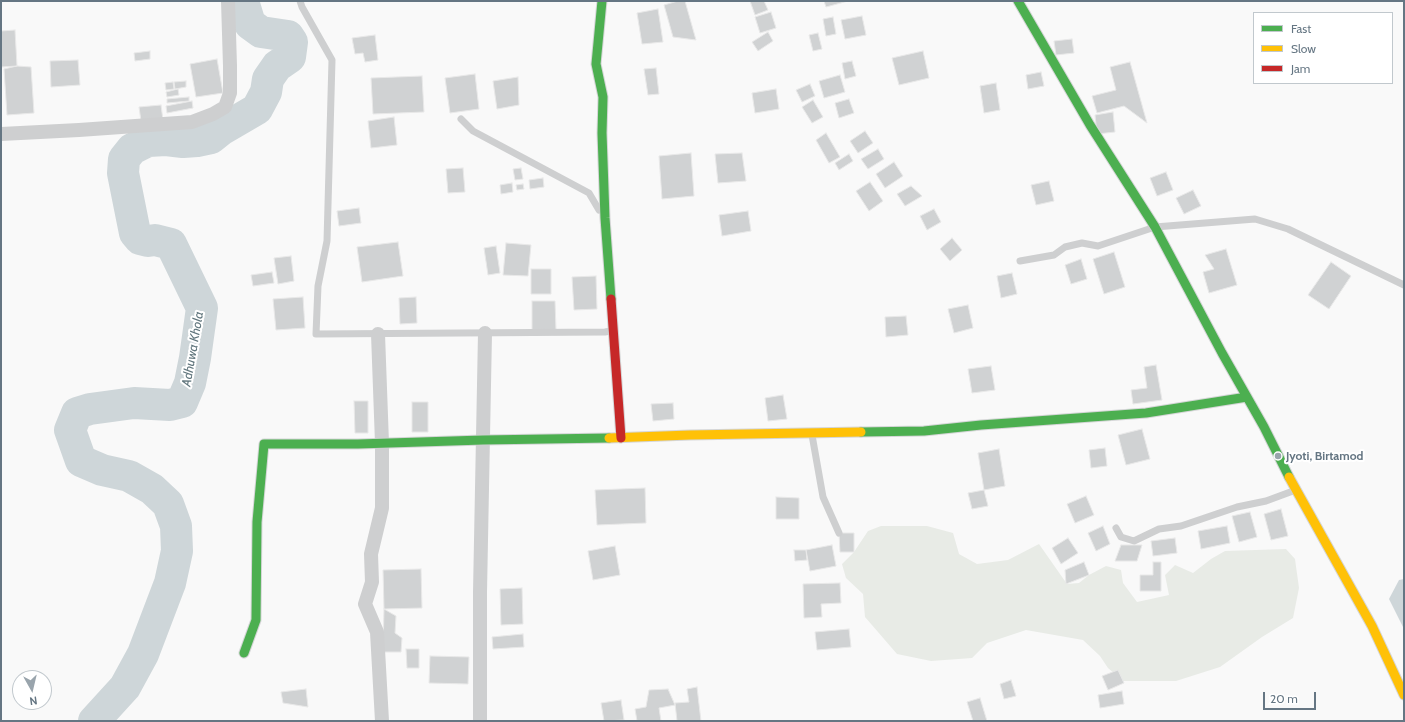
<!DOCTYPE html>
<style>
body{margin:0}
#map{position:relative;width:1405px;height:722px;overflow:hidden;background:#f9f9f9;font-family:Cabin,sans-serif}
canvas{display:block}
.frame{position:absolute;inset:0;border:2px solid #657683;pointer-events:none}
.legend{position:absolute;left:1253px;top:12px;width:140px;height:72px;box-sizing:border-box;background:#fff;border:1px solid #c1c8cd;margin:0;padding:5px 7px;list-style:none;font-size:12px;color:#657683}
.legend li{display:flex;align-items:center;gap:8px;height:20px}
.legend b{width:20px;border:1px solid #c1c8cd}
.north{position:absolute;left:12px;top:670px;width:40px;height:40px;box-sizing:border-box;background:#fff;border:1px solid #c1c8cd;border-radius:50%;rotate:172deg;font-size:11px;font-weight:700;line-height:16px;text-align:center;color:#657683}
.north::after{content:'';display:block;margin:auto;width:14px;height:18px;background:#99a4ac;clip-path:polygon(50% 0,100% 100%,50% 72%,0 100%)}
.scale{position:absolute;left:1263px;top:692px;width:53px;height:18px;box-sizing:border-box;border:2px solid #657683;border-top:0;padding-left:5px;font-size:12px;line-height:14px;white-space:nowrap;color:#657683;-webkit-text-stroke:3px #fff;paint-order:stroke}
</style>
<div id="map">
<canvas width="1405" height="722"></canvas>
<div class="frame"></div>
<ul class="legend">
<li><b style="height:5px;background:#4caf50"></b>Fast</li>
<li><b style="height:5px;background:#ffc107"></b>Slow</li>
<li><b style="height:5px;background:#c62828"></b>Jam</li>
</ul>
<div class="north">N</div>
<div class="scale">20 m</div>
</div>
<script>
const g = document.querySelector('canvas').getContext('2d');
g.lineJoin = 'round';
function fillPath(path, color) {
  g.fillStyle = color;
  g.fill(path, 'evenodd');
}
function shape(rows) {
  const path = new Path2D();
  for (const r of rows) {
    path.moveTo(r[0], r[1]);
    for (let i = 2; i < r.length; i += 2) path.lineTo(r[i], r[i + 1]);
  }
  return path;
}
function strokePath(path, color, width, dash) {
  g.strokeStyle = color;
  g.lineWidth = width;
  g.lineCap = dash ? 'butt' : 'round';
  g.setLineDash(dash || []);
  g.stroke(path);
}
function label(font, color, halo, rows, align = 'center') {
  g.font = font + ' Cabin,sans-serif';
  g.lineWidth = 4;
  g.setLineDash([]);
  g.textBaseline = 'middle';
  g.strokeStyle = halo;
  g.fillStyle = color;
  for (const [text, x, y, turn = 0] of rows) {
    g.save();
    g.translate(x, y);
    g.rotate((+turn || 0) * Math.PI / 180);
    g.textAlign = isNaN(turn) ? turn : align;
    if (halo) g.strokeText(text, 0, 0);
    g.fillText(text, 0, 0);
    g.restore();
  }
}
const green = shape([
 [881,526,927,526,953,533,959,554,977,564,1008,560,1039,544,1067,584,1079,583,1089,575,1106,566,1121,570,1123,583,1137,602,1169,595,1165,575,1175,565,1193,573,1211,559,1225,551,1286,549,1295,559,1299,588,1293,618,1262,637,1220,667,1176,681,1123,681,1108,668,1100,656,1083,640,1026,630,987,643,972,658,931,661,897,654,865,617,863,594,846,578,842,564,854,552,868,531]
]);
const water = shape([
 [1404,579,1404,629,1389,599,1399,580]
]);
const river = shape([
 [94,721,125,687,143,654,170,583,177,551,176,526,168,504,152,489,129,476,102,470,81,461,70,430,77,413,90,409,134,403,170,405,182,402,190,383,195,358,202,308,171,244,155,240,148,241,140,239,135,233,123,173,124,159,132,149,148,141,166,140,183,142,197,141,211,138,221,130,257,109,266,92,268,79,277,66,290,57,292,42,288,36,261,32,250,24,243,1]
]);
const building = shape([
 [678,1,685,1,696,40,673,37,664,5,678,1],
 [750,1,764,1,768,10,755,15,750,1],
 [824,1,848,1,826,7,824,1],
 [658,9,663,42,642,44,637,13,658,9],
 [771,12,776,28,760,33,755,17,771,12],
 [862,16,866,35,845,39,841,20,862,16],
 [833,17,836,34,826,36,823,19,833,17],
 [15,30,17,66,1,67,1,31,15,30],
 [768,32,773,41,758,51,752,42,768,32],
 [818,33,822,49,813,51,809,35,818,33],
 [375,35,378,60,365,62,363,53,355,54,352,38,375,35],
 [1072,39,1074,53,1056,55,1054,41,1072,39],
 [150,51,150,59,135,61,134,53,150,51],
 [923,51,929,78,899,85,892,58,923,51],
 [217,59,223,93,196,97,190,64,217,59],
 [78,60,80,85,51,87,50,61,78,60],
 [852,61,856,76,845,79,842,63,852,61],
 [1130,62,1147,123,1124,106,1097,113,1092,96,1116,90,1110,67,1130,62],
 [17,66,31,67,34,113,7,115,4,69,17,66],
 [656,68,659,94,648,95,644,69,656,68],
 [1041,72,1044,86,1028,89,1026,75,1041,72],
 [475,74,479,109,450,113,445,78,475,74],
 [840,75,845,92,824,98,819,81,840,75],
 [422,76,424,112,373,114,371,78,422,76],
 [518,77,519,105,497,109,493,81,518,77],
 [186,81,186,87,175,89,174,82,186,81],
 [173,82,174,89,166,90,165,83,173,82],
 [996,83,1000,110,984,113,980,86,996,83],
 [810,84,815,96,802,102,796,90,810,84],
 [178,89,179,95,167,97,166,92,178,89],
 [776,89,779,109,755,113,752,93,776,89],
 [189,97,189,101,167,103,167,99,189,97],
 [849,99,854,113,839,118,835,103,849,99],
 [813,100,823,117,812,123,802,107,813,100],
 [192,101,193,108,167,113,166,106,192,101],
 [161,105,163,120,141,121,139,107,161,105],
 [1113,112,1115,132,1097,134,1095,115,1113,112],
 [394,117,397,145,371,148,368,121,394,117],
 [865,131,873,143,858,153,850,141,865,131],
 [826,133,840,157,829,163,816,140,826,133],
 [878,149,884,159,868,169,861,159,878,149],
 [691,153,694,196,662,199,659,156,691,153],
 [742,153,746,181,718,183,715,154,742,153],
 [849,154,853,161,839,170,835,163,849,154],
 [894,162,903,176,885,188,876,174,894,162],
 [463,168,465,192,448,193,446,169,463,168],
 [521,168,523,179,515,180,513,169,521,168],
 [1166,172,1173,190,1157,196,1150,178,1166,172],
 [543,178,544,187,530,189,529,180,543,178],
 [1049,181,1054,201,1036,205,1031,185,1049,181],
 [870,182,883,201,869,211,856,191,870,182],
 [512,183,513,192,501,194,500,185,512,183],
 [523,184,524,189,517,190,516,185,523,184],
 [911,186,922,196,905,206,897,194,911,186],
 [1193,190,1201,206,1184,214,1176,198,1193,190],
 [359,208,361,223,339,226,337,211,359,208],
 [934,209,941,222,927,230,920,216,934,209],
 [748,211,751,231,722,236,719,215,748,211],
 [952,238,962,250,950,261,940,249,952,238],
 [398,242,403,276,362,282,357,247,398,242],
 [506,243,531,245,528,276,503,275,506,243],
 [496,246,500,273,488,275,484,248,496,246],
 [1226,249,1237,285,1209,293,1203,272,1214,269,1205,255,1226,249],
 [1114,252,1125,287,1104,294,1093,259,1114,252],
 [291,256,294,281,278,284,274,258,291,256],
 [1081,259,1087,279,1071,284,1065,265,1081,259],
 [1331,262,1351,276,1329,309,1308,295,1331,262],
 [531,269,551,269,551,294,531,294,531,269],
 [272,272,274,283,253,286,251,275,272,272],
 [1012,273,1017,294,1001,298,997,276,1012,273],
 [596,276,597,309,574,310,572,277,596,276],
 [303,297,305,328,276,330,273,299,303,297],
 [416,297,417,323,400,324,399,298,416,297],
 [532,301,555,301,556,330,532,330,532,301],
 [968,305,973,328,954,333,948,309,968,305],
 [906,316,908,335,886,337,885,317,906,316],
 [1156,365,1162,400,1133,404,1131,390,1147,388,1144,367,1156,365],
 [991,366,995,390,972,393,968,369,991,366],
 [783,395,787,419,768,421,765,398,783,395],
 [354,401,368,401,368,433,355,433,354,401],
 [412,402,428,402,428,432,412,432,412,402],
 [673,403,674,419,653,421,651,404,673,403],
 [1142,429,1150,459,1126,465,1118,435,1142,429],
 [1105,448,1107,466,1091,468,1089,450,1105,448],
 [999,449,1005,486,984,490,978,453,999,449],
 [645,488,646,523,597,525,595,490,645,488],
 [984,490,988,506,972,509,968,493,984,490],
 [1086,496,1094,515,1075,523,1067,504,1086,496],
 [776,497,799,498,799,519,776,519,776,497],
 [1281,509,1288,536,1271,540,1264,514,1281,509],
 [1250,512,1257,537,1239,542,1232,516,1250,512],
 [1103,526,1110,544,1096,551,1088,533,1103,526],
 [1227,526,1230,543,1201,549,1198,531,1227,526],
 [839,533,854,533,854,552,840,552,839,533],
 [1068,538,1078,553,1061,564,1052,548,1068,538],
 [1175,538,1177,553,1153,556,1151,541,1175,538],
 [832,545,836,566,810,571,806,550,832,545],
 [1121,545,1142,545,1137,561,1115,561,1121,545],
 [615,546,620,575,593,580,588,551,615,546],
 [794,550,806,550,807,560,795,561,794,550],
 [1084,562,1089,575,1066,584,1065,570,1084,562],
 [1153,562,1161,562,1161,591,1140,591,1140,575,1153,575,1153,562],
 [421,569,422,608,384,609,383,570,421,569],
 [840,583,841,603,821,604,822,617,804,618,803,584,840,583],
 [522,588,523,624,501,625,500,589,522,588],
 [384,609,396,616,395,633,402,638,401,652,383,652,384,609],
 [849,629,851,647,817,650,815,632,849,629],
 [523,634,524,647,493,649,492,637,523,634],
 [406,649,419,649,419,668,407,668,406,649],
 [430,656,469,657,468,684,429,683,430,656],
 [1118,670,1124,683,1108,690,1102,676,1118,670],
 [1011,680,1016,696,1004,699,1000,684,1011,680],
 [697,687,701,721,677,721,675,703,689,702,687,689,697,687],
 [306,689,308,707,283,703,281,692,306,689],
 [668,689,675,705,659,708,661,721,637,721,635,709,646,707,649,690,668,689],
 [1122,691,1124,704,1100,708,1098,695,1122,691],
 [980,698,987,721,973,721,967,702,980,698],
 [621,700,624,720,604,721,601,703,621,700]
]);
const lane = shape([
 [300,1,302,7,332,60,327,241,318,286,316,334,605,332,611,331],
 [461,119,473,131,589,193,599,210],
 [1020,261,1054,255,1065,247,1082,243,1098,246,1155,227,1255,219,1288,229,1404,285],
 [812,435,823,497,839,533],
 [1116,528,1121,537,1134,541,1159,529,1181,526,1237,507,1266,501,1293,491]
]);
const street = shape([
 [1,134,79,130,192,122,213,114,225,107,230,93,230,66,228,1],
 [378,334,382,443,382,508,371,554,372,582,365,604,377,632,382,721],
 [480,721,480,592,485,333]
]);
const fast = shape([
 [602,1,596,64,603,97,602,133,605,218,611,299],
 [1018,1,1090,125,1155,227,1222,353,1264,427,1289,477],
 [861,432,924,431,981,425,1146,413,1247,397],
 [244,653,256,620,257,522,264,444,358,444,483,440,609,438]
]);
const slow = shape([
 [609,438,690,435,861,432],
 [1289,477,1372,626,1404,695]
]);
const jam = shape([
 [611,299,621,438]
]);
const markers = [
 [1278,456,4,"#99a4ac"]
];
const poiNames = [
 ["Jyoti, Birtamod",1286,456]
];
const waterNames = [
 ["Adhuwa Khola",193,349,-80]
];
fillPath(green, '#e8ebe6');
fillPath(water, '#ced6d9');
strokePath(river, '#ced6d9', 32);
fillPath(building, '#d0d2d3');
strokePath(building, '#e8e8e8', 1);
strokePath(fast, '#d5d6d7', 11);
strokePath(slow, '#d5d6d7', 11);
strokePath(jam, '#d5d6d7', 11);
strokePath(lane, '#cecfd0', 7);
strokePath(street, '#cecfd0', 14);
strokePath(fast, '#4caf50', 9);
strokePath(slow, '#ffc107', 9);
strokePath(jam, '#c62828', 9);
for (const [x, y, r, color] of markers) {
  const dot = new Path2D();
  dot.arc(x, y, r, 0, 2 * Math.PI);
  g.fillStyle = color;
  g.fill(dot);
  strokePath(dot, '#fff', 1.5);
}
label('bold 12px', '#657683', '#fff', poiNames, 'left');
label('italic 13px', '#60757c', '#fff', waterNames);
</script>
